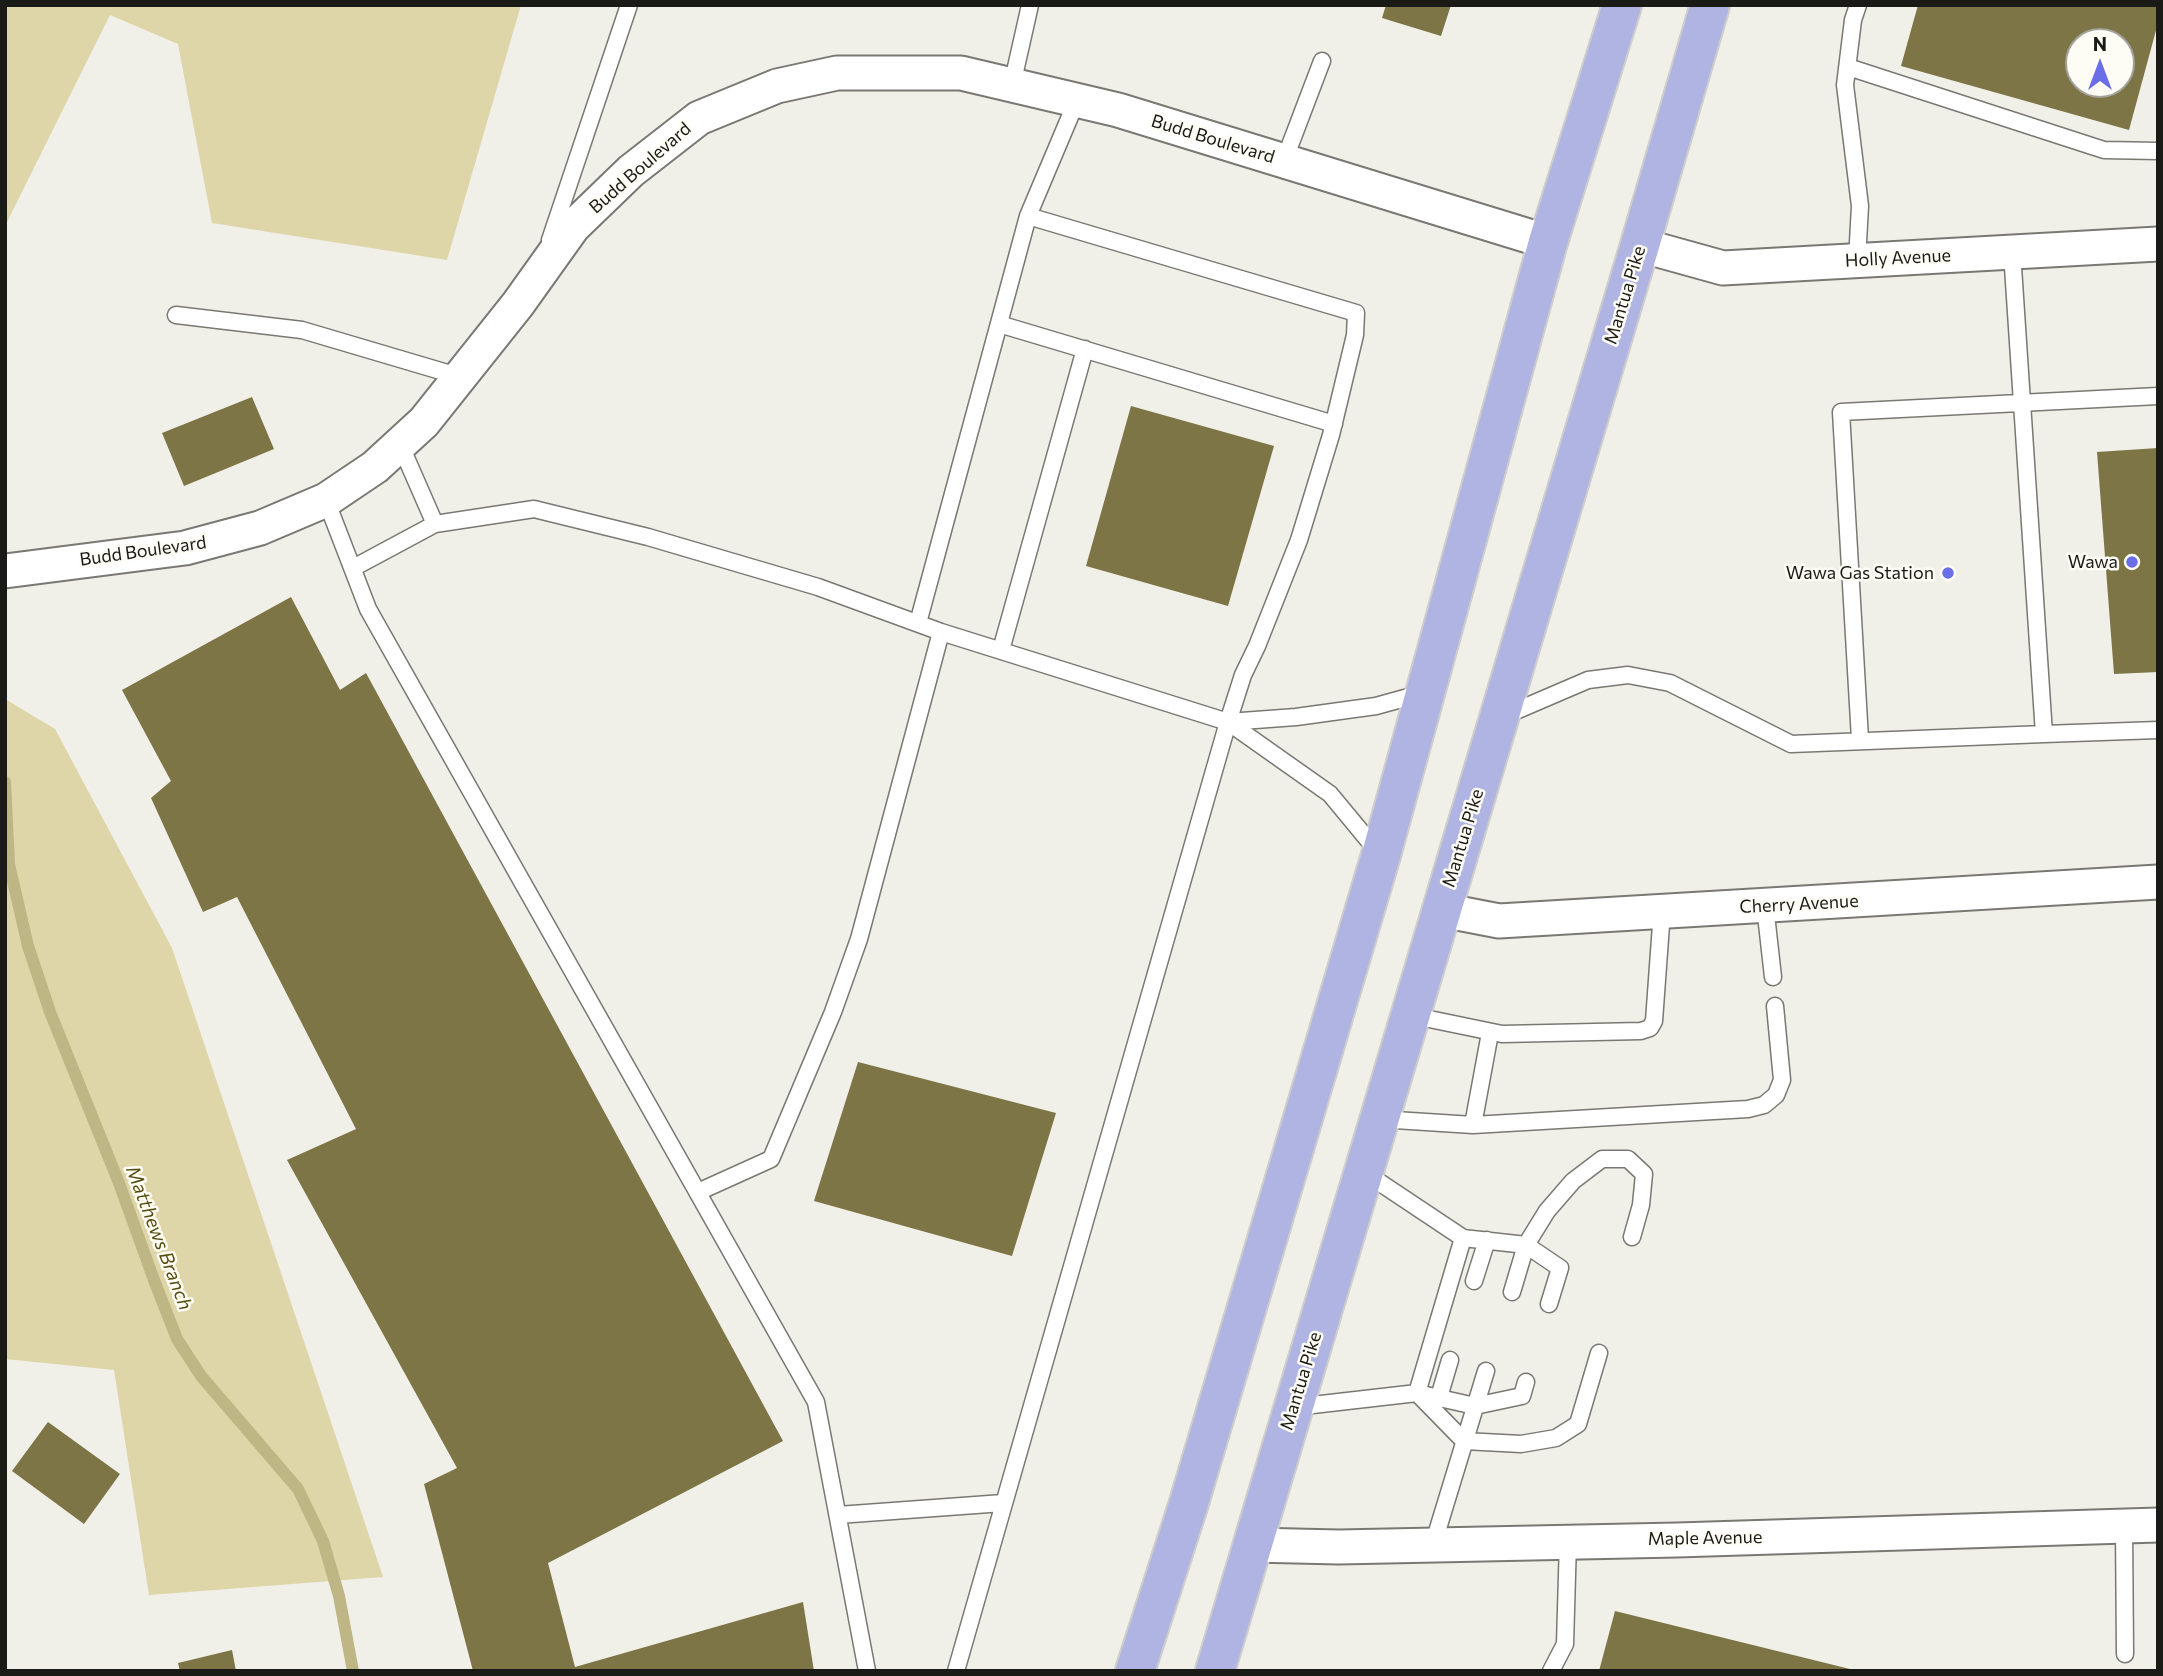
<!DOCTYPE html>
<style>
body{margin:0}
#map{position:relative;width:2163px;height:1676px;overflow:hidden;background:#f0efe8;font-family:Commissioner,sans-serif}
canvas{display:block}
.frame{position:absolute;inset:0;border:7px solid #1a1a17;pointer-events:none}
.north{position:absolute;left:2065px;top:28px;width:70px;height:70px;box-sizing:border-box;background:#fefdf5;border:2px solid #a3a29c;border-radius:50%;rotate:0deg;font-size:19px;font-weight:700;line-height:28px;text-align:center;color:#1a1a17}
.north::after{content:'';display:block;margin:auto;width:24px;height:32px;background:#6a6ee7;clip-path:polygon(50% 0,100% 100%,50% 72%,0 100%)}
</style>
<div id="map">
<canvas width="2163" height="1676"></canvas>
<div class="frame"></div>
<div class="north">N</div>
</div>
<script>
const g = document.querySelector('canvas').getContext('2d');
g.lineJoin = 'round';
function fillPath(path, color) {
  g.fillStyle = color;
  g.fill(path, 'evenodd');
}
function shape(rows) {
  const path = new Path2D();
  for (const r of rows) {
    path.moveTo(r[0], r[1]);
    for (let i = 2; i < r.length; i += 2) path.lineTo(r[i], r[i + 1]);
  }
  return path;
}
function strokePath(path, color, width, dash) {
  g.strokeStyle = color;
  g.lineWidth = width;
  g.lineCap = dash ? 'butt' : 'round';
  g.setLineDash(dash || []);
  g.stroke(path);
}
function label(font, color, halo, rows, align = 'center') {
  g.font = font + ' Commissioner,sans-serif';
  g.lineWidth = 5;
  g.setLineDash([]);
  g.textBaseline = 'middle';
  g.strokeStyle = halo;
  g.fillStyle = color;
  for (const [text, x, y, turn = 0] of rows) {
    g.save();
    g.translate(x, y);
    g.rotate((+turn || 0) * Math.PI / 180);
    g.textAlign = isNaN(turn) ? turn : align;
    if (halo) g.strokeText(text, 0, 0);
    g.fillText(text, 0, 0);
    g.restore();
  }
}
const green = shape([
 [5,5,521,5,447,260,212,223,178,44,110,15,5,226],
 [5,699,55,729,172,948,383,1577,149,1595,114,1370,5,1359]
]);
const stream = shape([
 [5,782,9,864,28,946,50,1012,119,1183,154,1280,177,1339,201,1376,298,1489,323,1541,339,1596,353,1671]
]);
const building = shape([
 [1386,5,1451,5,1441,36,1382,18],
 [1918,5,2158,5,2158,23,2129,130,1901,66],
 [2079,42,2121,42,2121,84,2079,84],
 [252,397,274,449,184,486,162,433],
 [1131,406,1274,446,1228,606,1086,566],
 [2158,448,2158,672,2114,674,2097,452],
 [291,597,340,690,366,673,783,1441,548,1563,575,1667,803,1602,814,1671,473,1671,424,1484,457,1468,287,1160,356,1129,237,897,203,912,151,798,171,781,122,690],
 [858,1062,1056,1113,1012,1256,814,1201],
 [48,1422,120,1474,84,1524,12,1471],
 [1615,1611,1854,1670,1854,1671,1599,1671],
 [232,1650,236,1671,180,1671,178,1663]
]);
const service = shape([
 [1848,67,2104,150,2158,151],
 [1012,85,1030,5],
 [1284,161,1322,61],
 [550,240,629,5],
 [1857,260,1860,206,1845,85,1853,20,1858,5],
 [176,315,302,330,461,377],
 [999,324,1334,424],
 [400,444,435,524,534,509,648,537,818,587,941,632,1228,722,1330,794,1378,852],
 [326,500,368,609,816,1402,867,1671],
 [353,568,435,524],
 [918,623,1028,216,1077,100],
 [1001,650,1085,349],
 [1504,716,1588,680,1628,675,1670,683,1791,744,2044,734,2012,252],
 [1228,722,1296,717,1376,706,1423,693],
 [2044,734,2158,730],
 [1860,739,1841,412,2158,396],
 [1765,906,1773,977],
 [1410,1015,1502,1034,1641,1031,1650,1028,1654,1021,1662,911],
 [1379,1119,1473,1125,1748,1109,1764,1105,1776,1095,1782,1080,1775,1006],
 [1473,1125,1490,1033],
 [1364,1172,1463,1238,1526,1245,1547,1211,1573,1181,1602,1159,1628,1159,1644,1174,1641,1205,1632,1237],
 [698,1192,771,1159,833,1012,859,939,941,632],
 [1474,1281,1487,1240],
 [1512,1292,1526,1245,1560,1268,1549,1304],
 [1417,1393,1464,1441,1521,1444,1556,1438,1578,1424,1599,1353],
 [1417,1393,1463,1238],
 [1439,1397,1450,1360],
 [1295,1407,1417,1393,1475,1406,1522,1396,1526,1382],
 [838,1515,1003,1503],
 [2124,1527,2125,1654],
 [1433,1545,1486,1371],
 [956,1671,1228,722,1243,675,1257,646,1299,540,1331,435,1355,335,1356,313,1028,216],
 [1551,1671,1565,1644,1568,1541]
]);
const minor = shape([
 [1640,245,1723,268,2158,244],
 [5,571,185,548,260,528,326,500,375,467,424,422,518,304,573,227,631,171,699,118,777,86,837,73,961,73,1118,110,1548,242],
 [1442,910,1499,921,2158,882],
 [1252,1545,1339,1547,1677,1540,2158,1525]
]);
const primary = shape([
 [1135,1671,1188,1506,1381,855,1548,242,1622,5],
 [1215,1671,1640,245,1710,5]
]);
const markers = [
 [2132,562,7,"#6a6ee7"],
 [1948,573,7,"#6a6ee7"]
];
const streetNames = [
 ["Budd Boulevard",1213,139,17],
 ["Budd Boulevard",640,168,-41],
 ["Holly Avenue",1898,258,-3],
 ["Mantua Pike",1625,295,-73],
 ["Budd Boulevard",143,551,-8],
 ["Mantua Pike",1463,838,-73],
 ["Cherry Avenue",1799,904,-3],
 ["Mantua Pike",1301,1381,-73],
 ["Maple Avenue",1705,1538,-1]
];
const poiNames = [
 ["Wawa",2118,562],
 ["Wawa Gas Station",1934,573]
];
const waterNames = [
 ["Matthews Branch",159,1238,69]
];
fillPath(green, '#ded6a9');
strokePath(stream, '#beb684', 12);
fillPath(building, '#7d7545');
strokePath(service, '#797872', 19);
strokePath(minor, '#797872', 37);
strokePath(primary, '#cdcdcc', 42);
strokePath(service, '#fff', 16);
strokePath(minor, '#fff', 33);
strokePath(primary, '#afb4e2', 38);
for (const [x, y, r, color] of markers) {
  const dot = new Path2D();
  dot.arc(x, y, r, 0, 2 * Math.PI);
  g.fillStyle = color;
  g.fill(dot);
  strokePath(dot, '#fefdf5', 2.5);
}
label('18px', '#1a1a17', '#fefdf5', streetNames);
label('18px', '#1a1a17', '#fefdf5', poiNames, 'right');
label('italic 19px', '#564c0f', '#fefdf5', waterNames);
</script>
